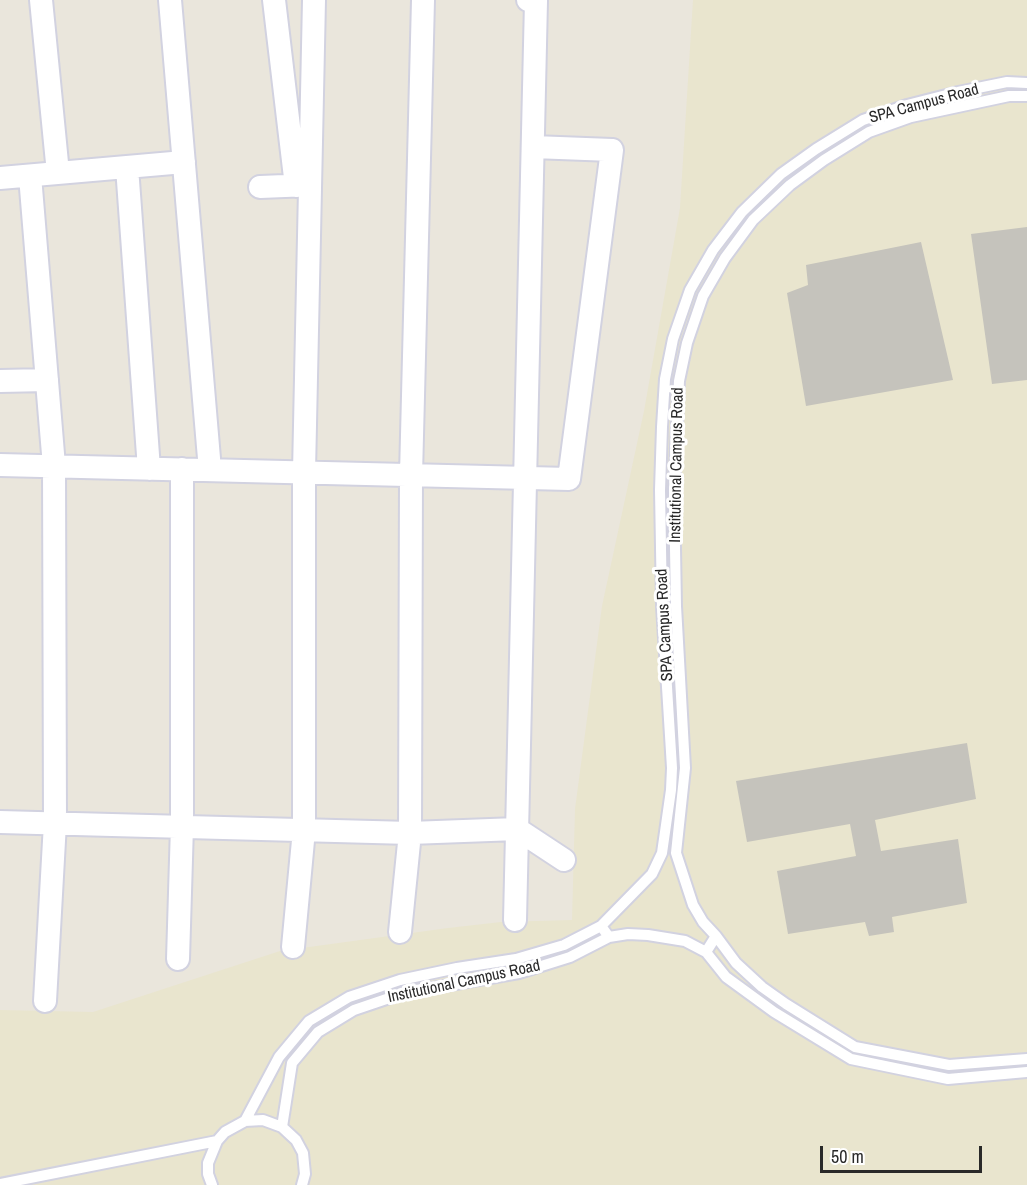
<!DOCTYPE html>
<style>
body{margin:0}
#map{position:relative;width:1027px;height:1185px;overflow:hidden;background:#eae6dc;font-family:"Archivo Narrow",sans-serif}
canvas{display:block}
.scale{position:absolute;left:820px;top:1146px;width:162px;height:27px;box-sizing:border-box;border:3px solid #292929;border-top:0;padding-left:8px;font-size:18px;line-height:21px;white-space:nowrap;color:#292929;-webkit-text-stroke:4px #fff;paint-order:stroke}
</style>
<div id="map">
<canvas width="1027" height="1185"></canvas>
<div class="scale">50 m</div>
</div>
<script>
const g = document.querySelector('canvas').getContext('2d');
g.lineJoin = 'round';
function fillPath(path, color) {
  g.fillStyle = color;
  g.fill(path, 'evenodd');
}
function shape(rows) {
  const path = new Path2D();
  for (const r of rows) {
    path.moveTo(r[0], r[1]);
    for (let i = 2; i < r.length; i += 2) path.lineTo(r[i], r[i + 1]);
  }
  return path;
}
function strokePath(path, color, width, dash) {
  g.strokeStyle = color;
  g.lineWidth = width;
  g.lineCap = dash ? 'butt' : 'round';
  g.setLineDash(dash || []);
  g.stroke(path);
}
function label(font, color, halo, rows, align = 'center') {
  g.font = font + ' "Archivo Narrow",sans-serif';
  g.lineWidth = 6;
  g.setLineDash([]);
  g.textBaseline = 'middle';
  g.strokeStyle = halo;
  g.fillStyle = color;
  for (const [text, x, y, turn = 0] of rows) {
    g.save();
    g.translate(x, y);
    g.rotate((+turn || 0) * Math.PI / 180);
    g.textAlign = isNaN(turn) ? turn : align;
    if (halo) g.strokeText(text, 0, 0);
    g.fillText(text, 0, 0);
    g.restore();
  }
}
const education = shape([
 [693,0,1027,0,1027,1185,0,1185,0,1010,93,1012,280,951,448,928,501,922,572,920,575,809,602,606,644,411,680,208]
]);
const building = shape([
 [1027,227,1027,380,992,384,971,234],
 [921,242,953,380,806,406,787,293,808,285,806,265],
 [967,743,976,799,875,820,881,851,958,839,967,903,892,917,894,932,869,936,865,922,788,934,777,871,856,856,850,824,747,842,736,781]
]);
const service = shape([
 [601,926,609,937,628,934,648,935,685,941,706,952,726,977,774,1012,851,1059,948,1079,1027,1072],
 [716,936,736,963,762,987,786,1004,855,1047,949,1065,1027,1059],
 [706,952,716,936,703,922,693,905,676,853,685,768,676,606,674,490,679,381,687,343,703,296,725,258,753,220,790,185,824,160,869,132,911,117,1009,96,1027,96],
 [245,1121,279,1057,309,1021,349,997,400,980,457,968,516,959,564,945,601,926,652,874,662,853,671,790,672,768,662,606,660,490,662,427,665,379,673,339,690,290,713,250,742,212,781,174,816,149,863,120,907,105,958,92,1007,82,1027,83],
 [282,1127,292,1063,318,1032,354,1010,404,993,519,973,570,957,609,937],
 [0,1184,217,1141],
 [212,1185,208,1174,208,1163,217,1141,225,1132,245,1121,263,1120,282,1127,296,1140,303,1153,305,1174,302,1185]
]);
const minor = shape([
 [41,0,58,173],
 [170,0,210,470],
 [274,0,296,186],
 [127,167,149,469],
 [30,176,54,466,55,823,45,1001],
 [0,178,184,162],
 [260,187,310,185],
 [0,381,47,380],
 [0,465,569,479,612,150,533,147],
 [0,822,410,833,517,829,564,860],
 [515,920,536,1,528,0],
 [400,932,410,833,411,475,423,0],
 [293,947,304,830,304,472,314,0],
 [178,959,182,826,182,469]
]);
const streetNames = [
 ["SPA Campus Road",924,104,-15],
 ["Institutional Campus Road",677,465,-89],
 ["SPA Campus Road",665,625,-93],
 ["Institutional Campus Road",464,982,-12]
];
fillPath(education, '#e9e5ce');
fillPath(building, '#c5c3bc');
strokePath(service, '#d2d2e0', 14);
strokePath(minor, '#d2d2e0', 26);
strokePath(service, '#fff', 10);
strokePath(minor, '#fff', 22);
label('16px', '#292929', '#fff', streetNames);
</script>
